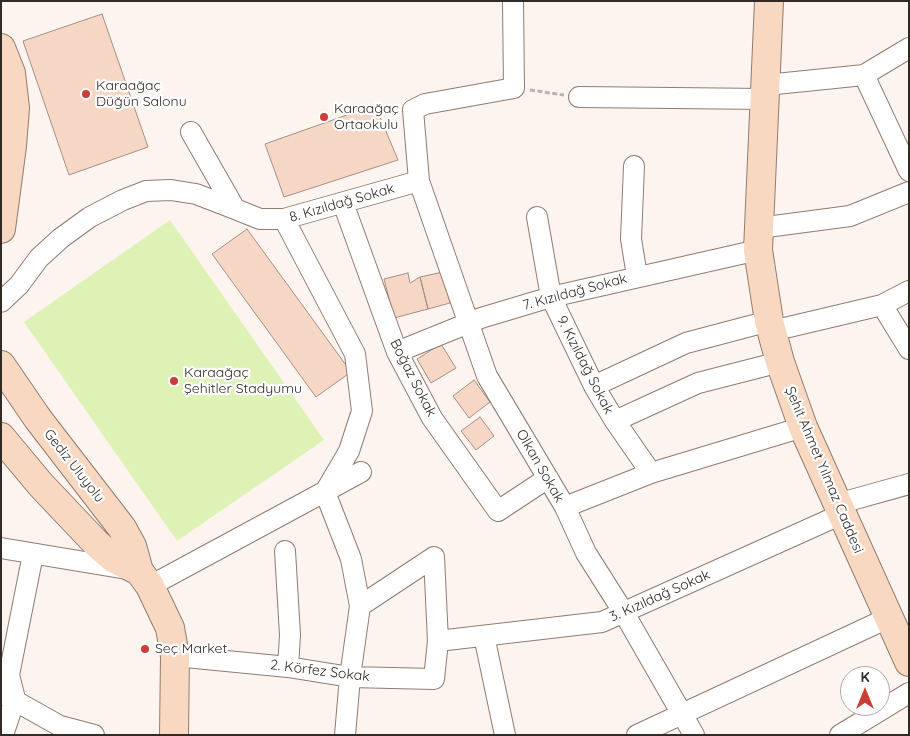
<!DOCTYPE html>
<meta charset="utf-8">
<style>
body{margin:0}
#map{position:relative;width:910px;height:736px;overflow:hidden;background:#fef4ef;font-family:Quicksand,sans-serif}
canvas{display:block}
.frame{position:absolute;inset:0;border:2px solid #322a25;pointer-events:none}
.north{position:absolute;left:840px;top:666px;width:50px;height:50px;box-sizing:border-box;background:#fff;border:1px solid #adaaa8;border-radius:50%;rotate:0deg;font-size:14px;font-weight:700;line-height:20px;text-align:center;color:#322a25}
.north::after{content:'';display:block;margin:auto;width:18px;height:22px;background:#cb3e34;clip-path:polygon(50% 0,100% 100%,50% 72%,0 100%)}
</style>
<div id="map">
<canvas width="910" height="736"></canvas>
<div class="frame"></div>
<div class="north">K</div>
</div>
<script>
const g = document.querySelector('canvas').getContext('2d');
g.lineJoin = 'round';
function fillPath(path, color) {
  g.fillStyle = color;
  g.fill(path, 'evenodd');
}
function shape(rows) {
  const path = new Path2D();
  for (const r of rows) {
    path.moveTo(r[0], r[1]);
    for (let i = 2; i < r.length; i += 2) path.lineTo(r[i], r[i + 1]);
  }
  return path;
}
function strokePath(path, color, width, dash) {
  g.strokeStyle = color;
  g.lineWidth = width;
  g.lineCap = dash ? 'butt' : 'round';
  g.setLineDash(dash || []);
  g.stroke(path);
}
function label(font, color, halo, rows, align = 'center') {
  g.font = font + ' Quicksand,sans-serif';
  g.lineWidth = 4.5;
  g.setLineDash([]);
  g.textBaseline = 'middle';
  g.strokeStyle = halo;
  g.fillStyle = color;
  for (const [text, x, y, turn = 0] of rows) {
    g.save();
    g.translate(x, y);
    g.rotate((+turn || 0) * Math.PI / 180);
    g.textAlign = isNaN(turn) ? turn : align;
    if (halo) g.strokeText(text, 0, 0);
    g.fillText(text, 0, 0);
    g.restore();
  }
}
const green = shape([
 [170,220,324,440,177,541,24,322]
]);
const building = shape([
 [102,14,148,147,69,175,23,41,102,14],
 [375,105,398,160,284,197,265,144,375,105],
 [247,229,351,372,316,397,212,254,247,229],
 [443,272,450,303,428,309,420,277,443,272],
 [408,273,410,283,420,277,428,309,394,318,384,279,408,273],
 [441,344,456,368,431,383,417,359,441,344],
 [474,380,490,402,469,418,453,396,474,380],
 [480,417,494,436,476,450,461,431,480,417]
]);
const path = shape([
 [530,90,564,95]
]);
const street = shape([
 [513,1,514,88,425,104,413,110,419,181,487,376,565,507,586,553,624,613,694,735],
 [864,75,909,171],
 [766,85,864,75,909,48],
 [579,97,766,99],
 [191,132,235,209,260,219,284,219,419,181],
 [634,166,631,239,637,276],
 [343,203,397,352,432,418,498,511,548,478],
 [537,217,551,297,594,386,615,421,651,473],
 [284,219,355,354,362,411,349,451,325,492,351,559,360,606,350,677,345,735],
 [759,228,850,216,909,192],
 [1,302,19,285,39,258,61,238,90,217,123,200,146,191,171,190,196,194,235,209],
 [882,305,909,349],
 [772,331,882,305,909,291],
 [397,352,481,318,551,297,758,250],
 [594,386,686,343,769,321],
 [615,421,698,383,780,362],
 [837,504,909,484],
 [565,507,651,473,803,427],
 [1,548,127,569],
 [285,551,290,635,288,667],
 [150,586,361,472],
 [360,606,434,557],
 [484,636,505,735],
 [438,641,602,622,842,514],
 [175,656,288,667,350,677,434,679,438,641,434,557],
 [3,694,60,726,94,735],
 [3,735,15,699,9,675,33,554],
 [637,735,888,618],
 [840,735,909,693]
]);
const secondary = shape([
 [769,1,758,250,769,321,780,362,803,427,909,662],
 [1,48,11,73,15,108,12,146,1,229],
 [1,365,38,419,122,528,132,546,139,571,150,586,170,628,175,656,174,735],
 [1,437,41,485,96,543,113,558,139,571]
]);
const markers = [
 [86,94,5,"#cb3e34"],
 [324,117,5,"#cb3e34"],
 [174,381,5,"#cb3e34"],
 [145,649,5,"#cb3e34"]
];
const poiNames = [
 ["Karaağaç",96,86],
 ["Düğün Salonu",96,102],
 ["Karaağaç",334,109],
 ["Ortaokulu",334,125],
 ["Karaağaç",184,373],
 ["Şehitler Stadyumu",184,389],
 ["Seç Market",155,649]
];
const streetNames = [
 ["8. Kızıldağ Sokak",342,203,-16],
 ["7. Kızıldağ Sokak",575,292,-15],
 ["9. Kızıldağ Sokak",585,365,63],
 ["Boğaz Sokak",413,378,63],
 ["Gediz Uluyolu",74,466,52],
 ["Olkan Sokak",540,466,60],
 ["Şehit Ahmet Yılmaz Caddesi",824,470,67],
 ["3. Kızıldağ Sokak",660,596,-24],
 ["2. Körfez Sokak",320,671,7]
];
fillPath(green, '#ddf2b4');
fillPath(building, '#f6d7c5');
strokePath(building, '#a48f84', 1);
strokePath(street, '#907c71', 22);
strokePath(secondary, '#907c71', 30);
strokePath(path, '#bcb3ae', 3, [5, 2.5]);
strokePath(street, '#fff', 20);
strokePath(secondary, '#f9d8c1', 28);
for (const [x, y, r, color] of markers) {
  const dot = new Path2D();
  dot.arc(x, y, r, 0, 2 * Math.PI);
  g.fillStyle = color;
  g.fill(dot);
  strokePath(dot, '#fff', 2);
}
label('14px', '#322a25', '#fff', poiNames, 'left');
label('14px', '#322a25', '#fff', streetNames);
</script>
